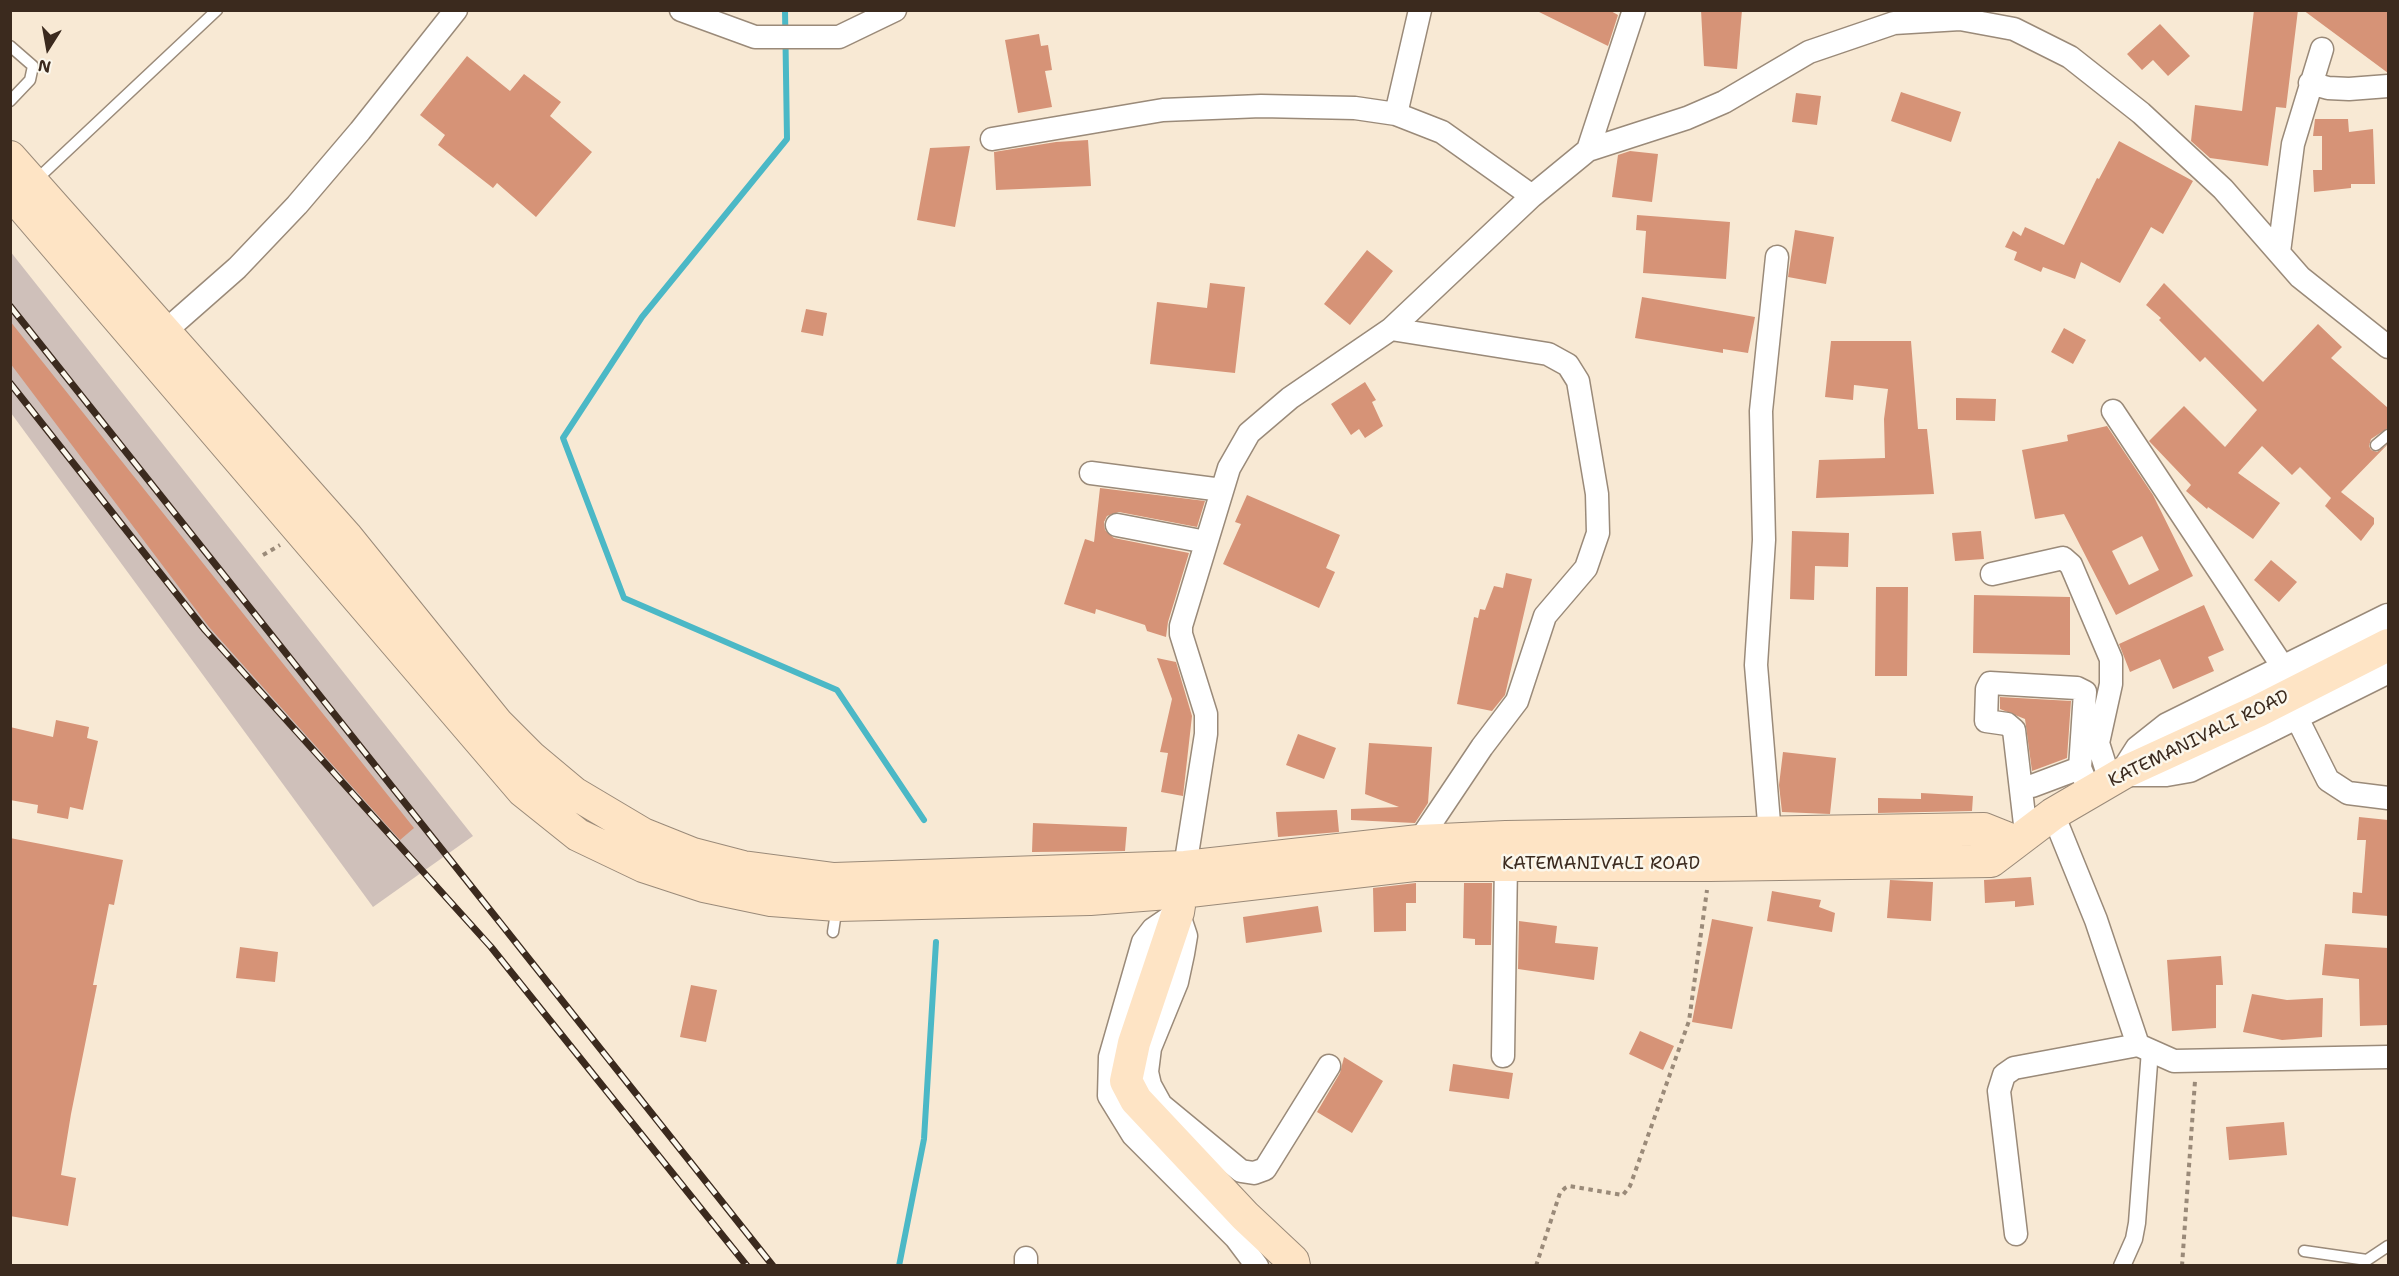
<!DOCTYPE html>
<style>
body{margin:0}
#map{position:relative;width:2399px;height:1276px;overflow:hidden;background:#f8e9d4;font-family:"Shantell Sans",sans-serif}
canvas{display:block}
.frame{position:absolute;inset:0;border:12px solid #3b2a1e;pointer-events:none}
.north{position:absolute;left:18px;top:18px;width:60px;height:60px;-webkit-text-stroke:4px #fbf7ec;paint-order:stroke;rotate:191deg;font-size:16px;font-weight:700;line-height:24px;text-align:center;color:#3b2a1e}
.north::after{content:'';display:block;margin:auto;width:21px;height:27px;background:#3b2a1e;clip-path:polygon(50% 0,100% 100%,50% 72%,0 100%)}
</style>
<div id="map">
<canvas width="2399" height="1276"></canvas>
<div class="frame"></div>
<div class="north">N</div>
</div>
<script>
const g = document.querySelector('canvas').getContext('2d');
g.lineJoin = 'round';
function fillPath(path, color) {
  g.fillStyle = color;
  g.fill(path, 'evenodd');
}
function shape(rows) {
  const path = new Path2D();
  for (const r of rows) {
    path.moveTo(r[0], r[1]);
    for (let i = 2; i < r.length; i += 2) path.lineTo(r[i], r[i + 1]);
  }
  return path;
}
function strokePath(path, color, width, dash) {
  g.strokeStyle = color;
  g.lineWidth = width;
  g.lineCap = dash ? 'butt' : 'round';
  g.setLineDash(dash || []);
  g.stroke(path);
}
function label(font, color, halo, rows, align = 'center') {
  g.font = font + ' "Shantell Sans",sans-serif';
  g.lineWidth = 5;
  g.setLineDash([]);
  g.textBaseline = 'middle';
  g.strokeStyle = halo;
  g.fillStyle = color;
  for (const [text, x, y, turn = 0] of rows) {
    g.save();
    g.translate(x, y);
    g.rotate((+turn || 0) * Math.PI / 180);
    g.textAlign = isNaN(turn) ? turn : align;
    if (halo) g.strokeText(text, 0, 0);
    g.fillText(text, 0, 0);
    g.restore();
  }
}
const industrial = shape([
 [10,251,473,836,373,907,11,413]
]);
const stream = shape([
 [785,10,787,139,642,317,563,438,624,598,837,690,924,820],
 [899,1266,924,1139,936,942]
]);
const building = shape([
 [1535,10,1609,10,1618,15,1608,46],
 [1701,10,1742,10,1737,69,1704,66],
 [2254,10,2298,10,2286,108,2276,107,2268,166,2210,158,2191,141,2195,105,2242,111],
 [2303,10,2388,10,2388,73],
 [2160,24,2190,56,2168,76,2153,60,2142,70,2127,54],
 [1039,34,1041,46,1048,45,1052,70,1045,71,1052,107,1018,113,1005,40],
 [467,56,510,91,524,74,561,102,550,116,592,152,536,217,497,183,493,188,438,145,445,135,420,115],
 [1901,92,1961,112,1951,142,1891,121],
 [1796,93,1821,96,1817,125,1792,122],
 [2315,119,2348,119,2349,132,2373,129,2375,184,2351,184,2351,188,2314,192,2313,170,2322,170,2322,136,2313,136],
 [1088,140,1091,186,996,190,994,152,1056,142],
 [2119,141,2193,181,2163,234,2151,227,2120,283,2081,262,2075,279,2043,267,2041,272,2014,260,2017,252,2005,247,2013,231,2021,236,2025,227,2064,245,2097,178,2099,179],
 [970,146,955,227,917,220,930,148],
 [1630,151,1658,154,1652,202,1612,197,1618,155],
 [1637,215,1730,222,1726,279,1643,273,1646,231,1636,230],
 [1795,230,1834,237,1826,284,1788,277],
 [1367,250,1393,271,1350,325,1324,304],
 [1210,283,1245,287,1235,373,1150,364,1157,302,1207,308],
 [2164,283,2263,382,2318,324,2342,347,2331,358,2388,408,2388,428,2371,439,2369,446,2371,450,2377,452,2388,444,2341,492,2374,518,2374,524,2361,541,2325,506,2331,498,2300,467,2292,475,2262,446,2238,473,2280,503,2253,539,2208,507,2207,509,2186,491,2191,485,2149,441,2184,406,2225,447,2257,410,2205,357,2200,362,2159,320,2161,318,2146,305],
 [1642,297,1755,317,1748,353,1723,349,1723,353,1635,338],
 [806,309,827,313,823,336,801,332],
 [10,321,414,828,400,840,209,627,10,363],
 [2064,328,2086,340,2073,364,2051,352],
 [1831,341,1911,341,1918,429,1927,429,1934,494,1816,498,1819,460,1885,458,1884,419,1888,389,1854,385,1853,400,1825,397],
 [1365,382,1376,400,1372,402,1383,426,1365,438,1359,429,1351,435,1331,404],
 [1956,398,1996,399,1995,421,1956,420],
 [2107,426,2153,495,2193,576,2116,615,2064,514,2035,519,2022,450,2068,441,2067,435],
 [2142,536,2159,570,2129,585,2112,551],
 [1100,488,1205,501,1197,527,1119,512,1107,516,1104,522,1105,530,1114,538,1189,553,1168,622,1166,637,1147,631,1145,625,1096,609,1095,614,1064,604,1085,539,1094,542],
 [1247,495,1340,535,1326,568,1335,572,1319,608,1223,564,1241,524,1235,522],
 [1792,531,1849,533,1848,567,1815,566,1814,600,1790,599],
 [1981,531,1984,559,1955,561,1952,533],
 [2271,560,2297,582,2279,602,2254,580],
 [1506,573,1532,579,1505,695,1492,711,1457,704,1474,617,1478,618,1480,609,1485,610,1494,586,1503,588],
 [1876,587,1908,587,1907,676,1875,676],
 [1974,595,2070,597,2070,655,1973,653],
 [2204,605,2224,650,2208,657,2214,671,2173,689,2160,659,2130,672,2119,644],
 [1157,658,1176,662,1192,716,1183,796,1161,792,1168,753,1160,752,1172,699],
 [2000,697,2071,701,2067,758,2032,771,2025,719,2000,709],
 [56,720,89,727,87,738,98,741,83,810,70,807,68,819,37,813,38,805,10,800,10,727,53,737],
 [1298,734,1336,748,1324,779,1286,765],
 [1369,743,1432,747,1428,803,1415,823,1351,820,1351,809,1399,807,1365,794],
 [1783,752,1836,758,1830,814,1782,812,1779,785],
 [1921,793,1973,796,1972,811,1878,813,1878,798,1921,799],
 [1337,810,1339,832,1278,837,1276,812],
 [2359,817,2388,820,2388,916,2352,913,2353,892,2362,893,2366,840,2357,840],
 [1033,823,1127,827,1125,851,1032,852],
 [10,838,123,860,114,905,109,904,93,985,97,985,71,1114,61,1175,76,1178,68,1226,10,1216],
 [2031,877,2034,905,2015,907,2015,901,1985,903,1984,880],
 [1890,880,1933,882,1931,921,1887,918],
 [1416,883,1416,903,1406,903,1406,931,1374,932,1373,888],
 [1464,883,1492,883,1491,945,1475,945,1475,939,1463,938],
 [1772,891,1821,900,1819,907,1835,913,1832,932,1767,921],
 [1318,906,1322,932,1246,943,1243,917],
 [1712,919,1753,927,1732,1029,1692,1022],
 [1519,921,1557,926,1555,943,1598,947,1594,980,1518,969],
 [2325,944,2388,948,2388,1025,2360,1026,2359,979,2322,975],
 [240,947,278,952,275,982,236,978],
 [2221,956,2223,985,2216,985,2216,1028,2172,1031,2167,960],
 [691,985,717,990,706,1042,680,1037],
 [2252,994,2287,1000,2323,998,2322,1037,2282,1040,2243,1032],
 [1640,1031,1674,1046,1663,1070,1629,1054],
 [1344,1057,1383,1081,1352,1133,1317,1112,1340,1073],
 [1453,1064,1513,1073,1509,1099,1449,1091],
 [2284,1122,2287,1155,2229,1160,2226,1127]
]);
const path = shape([
 [263,555,280,545],
 [1536,1266,1560,1193,1565,1188,1569,1186,1623,1195,1630,1186,1689,1021,1707,890],
 [2182,1266,2195,1081]
]);
const service = shape([
 [10,46,33,66,30,80,10,101],
 [35,181,217,10],
 [2376,445,2388,435],
 [833,932,837,906],
 [2304,1251,2367,1260,2388,1246]
]);
const pedestrian = shape([
 [2122,1266,2134,1239,2137,1223,2150,1050]
]);
const minor = shape([
 [681,10,755,37,839,37,895,10],
 [2310,83,2328,88,2349,89,2388,86],
 [1396,114,1420,10],
 [992,139,1163,110,1261,106,1355,108,1396,114,1442,132,1532,196],
 [1588,150,1634,10],
 [2279,252,2293,144,2322,49],
 [1391,329,1548,354,1568,365,1578,381,1597,494,1598,533,1586,568,1545,616,1517,701,1482,747,1419,841],
 [154,341,237,268,297,205,360,131,456,10],
 [2113,411,2285,670],
 [1091,473,1222,490],
 [1117,525,1206,542],
 [1992,574,2063,558,2071,565,2111,659,2111,684,2098,743,2110,781],
 [2296,716,2328,780,2348,793,2388,798],
 [2032,786,2080,768],
 [2053,814,2096,920,2138,1045,2174,1061,2388,1057],
 [2026,833,2014,730,2007,724,1986,721,1987,689,1990,683,2077,688,2085,692,2080,768,2090,792],
 [1771,847,1756,665,1764,540,1761,411,1777,257],
 [1185,867,1206,734,1206,714,1181,634,1181,626,1229,468,1249,433,1290,398,1391,329,1532,196,1588,150,1687,118,1724,102,1809,52,1894,23,1960,19,2014,29,2070,57,2141,113,2223,189,2300,277,2388,347],
 [1503,1056,1506,863],
 [2016,1234,1999,1091,2004,1075,2014,1068,2138,1045],
 [1026,1266,1026,1258],
 [1257,1266,1236,1238,1133,1135,1109,1096,1110,1057,1143,942,1153,929,1178,912,1186,936,1183,954,1177,982,1150,1048,1147,1072,1150,1085,1161,1105,1241,1171,1254,1173,1265,1169,1329,1066]
]);
const tertiary = shape([
 [2125,772,2139,750,2168,727,2388,618],
 [2125,772,2166,772,2189,768,2388,669]
]);
const secondary = shape([
 [10,157,346,536,497,723,531,757,574,793,643,834,693,854,743,867,834,879,1185,867,1419,841,1506,837,1984,829,2014,841],
 [10,192,523,791,578,835,643,866,704,886,771,900,837,905,1090,899,1181,892,1414,865,1710,865,1991,861,2053,814,2125,772,2258,711,2388,645],
 [1184,874,1178,912,1134,1043,1126,1081,1136,1100,1245,1216,1293,1261,1294,1266]
]);
const rail = shape([
 [10,306,773,1266],
 [10,383,205,630,491,947,747,1266]
]);
const streetNames = [
 ["KATEMANIVALI ROAD",2199,739,-26],
 ["KATEMANIVALI ROAD",1601,864]
];
fillPath(industrial, '#cfc0ba');
strokePath(stream, '#4bb8c6', 6);
fillPath(building, '#d69377');
strokePath(service, '#9a8a79', 13);
strokePath(pedestrian, '#9a8a79', 19);
strokePath(minor, '#9a8a79', 25);
strokePath(tertiary, '#9a8a79', 31);
strokePath(secondary, '#9a8a79', 34);
strokePath(path, '#9a8a79', 4, [4.5, 4.5]);
strokePath(service, '#fff', 10);
strokePath(pedestrian, '#fff', 16);
strokePath(minor, '#fff', 22);
strokePath(tertiary, '#fff', 28);
strokePath(secondary, '#fee4c5', 32);
strokePath(rail, '#3b2a1e', 7);
strokePath(rail, '#fbf7ec', 4.5, [14]);
label('18px', '#3b2a1e', '#fbf7ec', streetNames);
</script>
